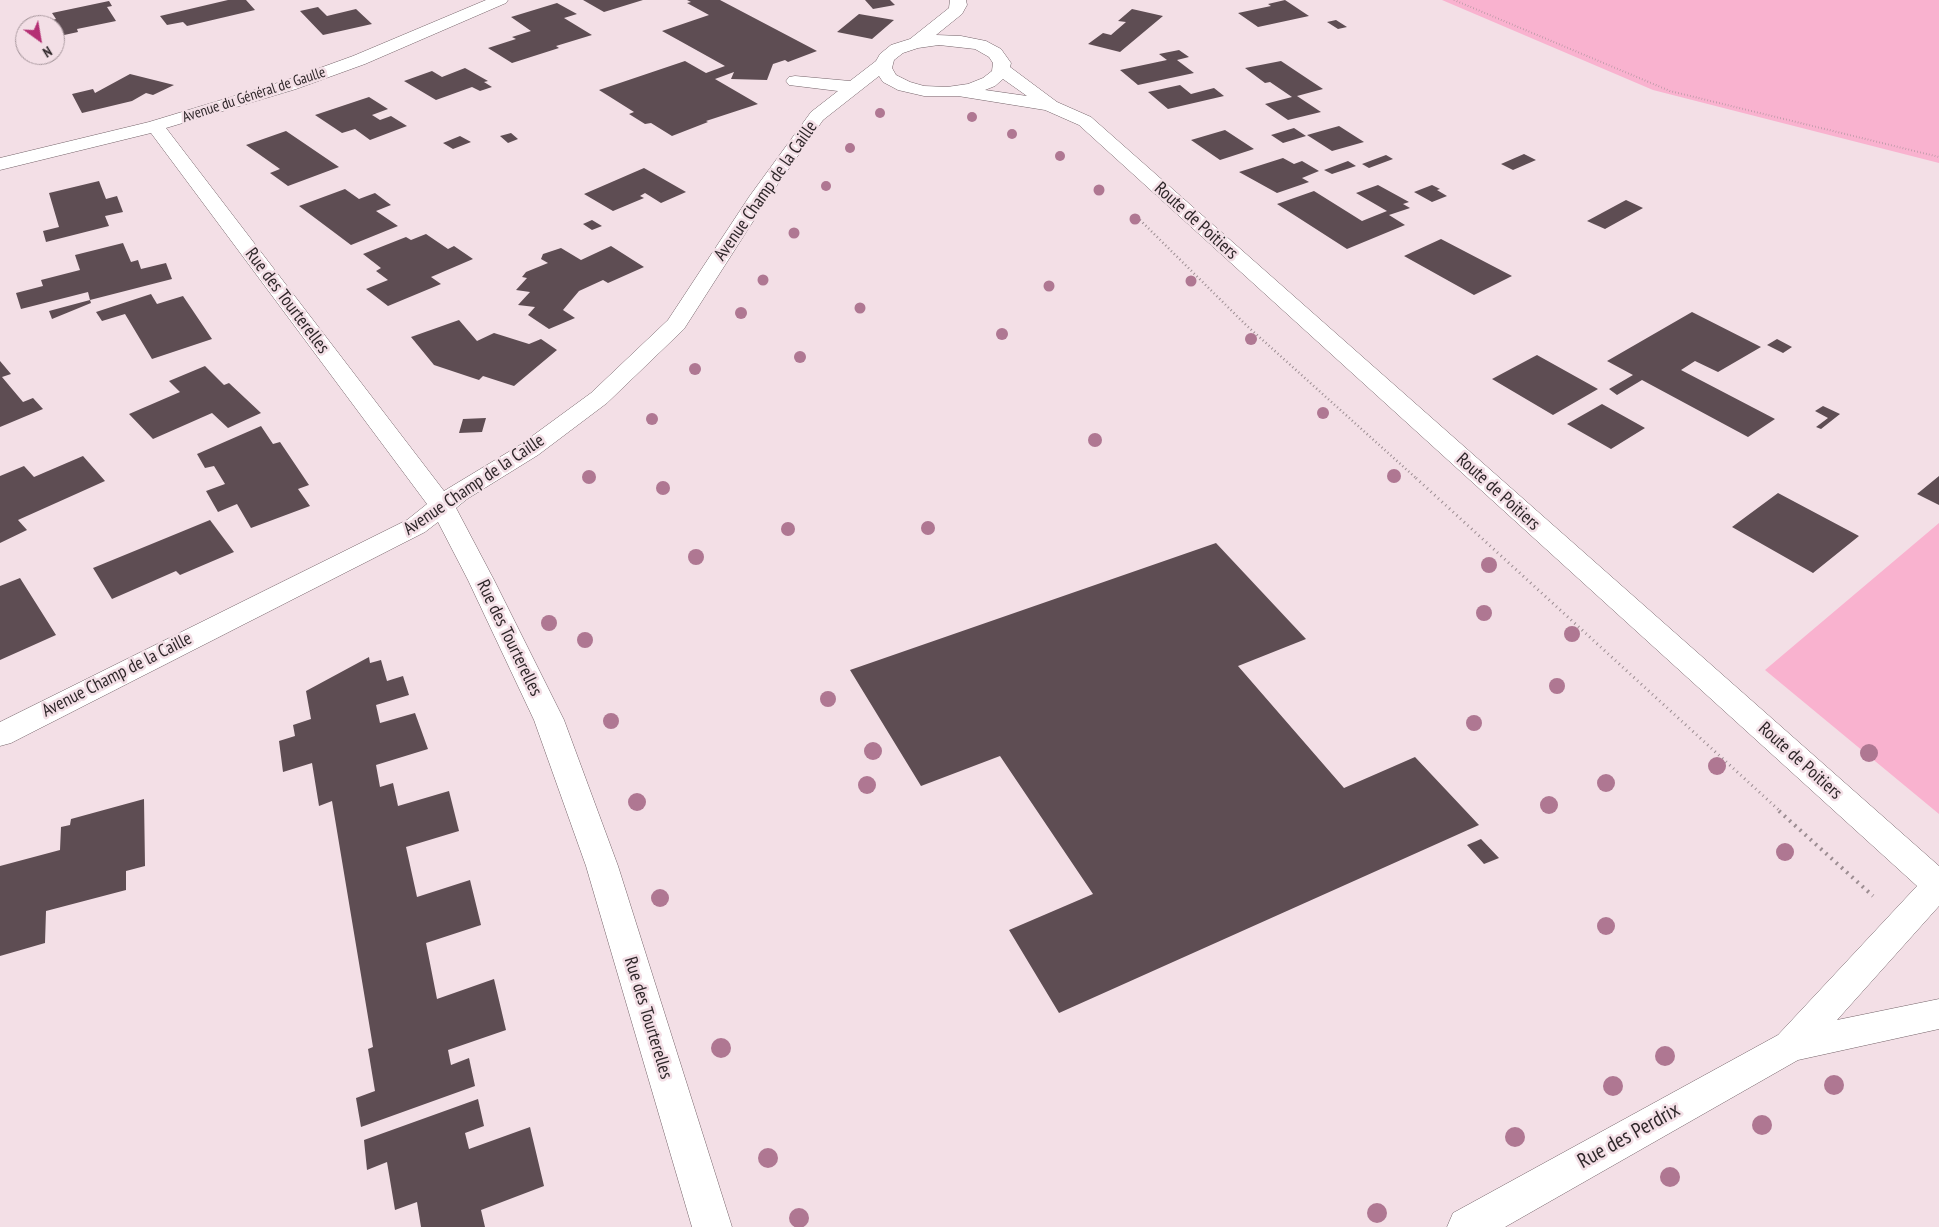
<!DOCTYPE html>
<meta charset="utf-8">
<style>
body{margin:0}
#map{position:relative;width:1939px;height:1227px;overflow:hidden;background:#f3dfe6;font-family:"PT Sans Narrow",sans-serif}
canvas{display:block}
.north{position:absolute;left:15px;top:15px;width:50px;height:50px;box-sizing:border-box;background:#f3dfe6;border:1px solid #a5959b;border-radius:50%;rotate:148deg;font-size:14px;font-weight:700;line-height:20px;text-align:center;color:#2f272a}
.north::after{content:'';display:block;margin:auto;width:18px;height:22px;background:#b42f74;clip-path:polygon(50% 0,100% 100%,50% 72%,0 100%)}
</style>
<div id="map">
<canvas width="1939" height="1227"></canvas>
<div class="north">N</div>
</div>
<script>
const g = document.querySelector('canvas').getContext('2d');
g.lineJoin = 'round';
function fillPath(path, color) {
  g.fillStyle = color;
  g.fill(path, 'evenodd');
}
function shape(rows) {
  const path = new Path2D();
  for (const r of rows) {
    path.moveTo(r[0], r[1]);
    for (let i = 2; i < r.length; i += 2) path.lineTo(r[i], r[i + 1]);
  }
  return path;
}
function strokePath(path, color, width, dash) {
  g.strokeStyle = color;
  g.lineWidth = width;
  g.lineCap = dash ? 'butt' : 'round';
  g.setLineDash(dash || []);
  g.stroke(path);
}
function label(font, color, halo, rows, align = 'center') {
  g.font = font + ' "PT Sans Narrow",sans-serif';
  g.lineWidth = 5;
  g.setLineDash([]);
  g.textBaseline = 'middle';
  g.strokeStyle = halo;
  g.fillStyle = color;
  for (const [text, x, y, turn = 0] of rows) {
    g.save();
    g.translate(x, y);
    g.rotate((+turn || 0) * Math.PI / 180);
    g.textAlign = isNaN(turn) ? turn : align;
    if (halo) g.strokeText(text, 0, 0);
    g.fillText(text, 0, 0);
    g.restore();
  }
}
const green = shape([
 [1442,0,1939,0,1939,163,1653,90],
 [1939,523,1939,814,1765,670]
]);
const building = shape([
 [228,0,246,0,255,10,187,26,183,22,167,25,160,16],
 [583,0,643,0,604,12],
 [687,0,720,0,817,51,788,62,785,60,773,64,767,80,731,79,734,72,715,79,758,104,706,121,708,122,672,136,651,123,645,124,629,114,634,112,599,90,685,61,706,73,725,66,662,31,709,15,687,3,691,2],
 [865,0,890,0,895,5,873,9],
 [1285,0,1309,16,1258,27,1238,13,1271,6,1268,4],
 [109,1,112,6,107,7,116,21,77,29,78,32,55,37,55,25,32,25,56,19,52,13],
 [557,3,577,14,564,18,592,35,556,46,559,48,512,63,488,48,516,39,512,37,531,31,511,17],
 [318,7,327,16,356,9,372,24,323,35,300,11],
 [1132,9,1163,16,1120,52,1088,44,1103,33,1111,35,1126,22,1118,21],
 [859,14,894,20,872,39,837,32],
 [1336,20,1347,27,1338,29,1327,22],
 [1179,50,1189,57,1177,60,1194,73,1138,85,1120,70,1167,60,1159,54],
 [1281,61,1323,89,1297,96,1321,112,1288,120,1265,104,1292,97,1270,82,1265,83,1245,68],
 [465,68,488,81,484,82,492,87,480,91,472,87,436,100,404,81,432,71,442,77],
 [130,74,174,85,153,95,146,93,132,101,82,113,72,94,93,89,95,93],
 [1180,85,1191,94,1214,88,1224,96,1168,109,1148,92],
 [369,97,388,109,372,115,380,120,391,116,407,126,370,140,355,129,342,133,315,115],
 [1339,126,1364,142,1332,151,1307,135],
 [1294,128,1306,136,1283,143,1271,135],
 [1225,130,1254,149,1220,160,1191,140],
 [286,131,339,167,288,186,270,173,280,169,246,145],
 [511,133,518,139,508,143,500,136],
 [460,136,471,142,453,149,443,143],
 [1524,154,1536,160,1513,170,1501,164],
 [1386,155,1393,159,1369,168,1362,164],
 [1283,158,1294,164,1302,161,1319,171,1302,178,1309,182,1277,193,1239,172],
 [1348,161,1356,166,1332,174,1324,170],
 [644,168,686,192,661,203,645,193,640,196,644,198,613,211,584,194],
 [99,181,106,199,117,196,123,212,105,216,109,226,46,242,43,231,59,227,49,193],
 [1378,185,1409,202,1403,204,1410,208,1389,215,1405,225,1347,249,1277,204,1314,191,1362,221,1387,211,1356,193],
 [1432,185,1440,189,1437,190,1447,196,1432,202,1414,192],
 [345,189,359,199,375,193,391,205,376,211,398,226,351,245,299,206],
 [1626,200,1643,208,1605,229,1587,221],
 [592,220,602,226,592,230,583,224],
 [426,234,448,249,454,246,473,259,431,277,441,284,388,306,366,289,388,280,376,271,381,268,363,254,406,237,411,240],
 [1441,239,1512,276,1474,295,1404,256],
 [123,243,131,262,138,260,141,269,166,263,172,279,90,300,88,292,21,309,16,293,43,286,41,280,80,270,75,255],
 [611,246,644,267,608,283,603,280,579,291,563,310,575,318,549,329,528,315,535,307,518,305,530,292,516,290,527,278,522,277,526,272,548,263,541,259,543,254,561,248,581,260],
 [151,294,157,304,183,296,212,339,152,359,125,314,102,321,96,312],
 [90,300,91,303,52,319,49,311],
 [1692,312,1761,347,1718,372,1695,361,1681,370,1775,419,1748,437,1642,380,1617,395,1609,389,1633,375,1607,361],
 [459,320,477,341,494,333,529,344,541,339,557,350,514,386,483,376,479,380,434,365,411,337],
 [1777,339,1792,347,1783,353,1767,345],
 [1537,355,1598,389,1553,415,1492,379],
 [0,361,11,374,2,377,23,402,33,398,43,409,0,427],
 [205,366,224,385,229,383,261,413,228,428,212,413,153,439,129,414,180,392,169,381],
 [1602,404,1645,428,1611,449,1567,424],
 [1823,406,1840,414,1821,429,1816,427,1828,418,1815,411],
 [486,418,482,432,459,433,463,419],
 [261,426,273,444,280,442,309,485,298,489,310,506,251,528,237,504,218,512,206,491,225,484,214,466,205,468,197,454],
 [83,456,105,481,18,520,27,530,0,543,0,476,24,466,34,477],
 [1939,476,1939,505,1917,494],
 [1778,493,1859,536,1813,573,1732,527],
 [210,520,234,552,180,575,176,571,112,599,93,568],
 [1216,543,1306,639,1238,666,1344,788,1415,757,1479,825,1059,1013,1009,930,1093,894,1000,756,921,786,850,670],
 [20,578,56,635,0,660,0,586],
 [369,657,370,663,381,660,387,681,403,676,409,695,376,705,380,723,415,713,428,749,376,765,380,787,393,783,398,806,449,791,459,831,406,847,417,897,470,880,481,925,426,943,437,999,494,979,506,1030,448,1050,451,1065,469,1058,475,1086,361,1127,356,1098,375,1091,368,1049,373,1047,332,801,319,806,312,763,283,772,279,741,295,736,293,725,311,719,306,691],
 [144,799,145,866,126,871,126,890,46,911,45,943,0,956,0,866,60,850,61,827,70,825,71,819],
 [1481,839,1499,858,1484,864,1467,845],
 [478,1099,484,1126,465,1133,469,1149,530,1127,544,1186,481,1210,485,1227,421,1227,417,1202,395,1210,387,1162,367,1170,364,1140]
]);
const pathFar3 = shape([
 [1454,0,1670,91,1939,157]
]);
const pathFar2 = shape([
 [1137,217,1246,325,1417,479]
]);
const pathFar1 = shape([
 [1416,478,1781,812]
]);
const path = shape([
 [1779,811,1873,896]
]);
const minor = shape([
 [486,0,508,0,506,3,365,64,296,89,166,128,444,491,520,445,591,393,668,320,749,197,811,112,838,91,789,85,786,81,789,77,795,76,850,81,876,61,880,54,891,45,910,39,949,8,950,0,966,0,967,5,962,14,936,35,961,36,986,41,1001,49,1011,63,1010,67,1057,102,1091,117,1939,866,1939,906,1837,1020,1939,999,1939,1029,1798,1060,1505,1227,1447,1227,1453,1213,1778,1035,1917,886,1079,125,1045,110,958,96,924,96,898,90,883,82,879,76,823,120,768,198,684,329,607,403,538,455,467,499,456,508,494,580,564,720,618,866,732,1227,692,1227,586,866,534,720,468,580,438,522,425,532,11,743,0,746,0,722,407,520,427,504,151,133,0,170,0,158,149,122,284,81,353,56,486,0],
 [939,45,975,49,989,57,993,63,992,71,983,78,968,84,947,87,924,86,910,82,896,75,892,68,894,60,903,53,918,48,939,45],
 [1003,79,1027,96,985,90,995,86,1003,79]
]);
const trees = [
 [880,113,5],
 [972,117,5],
 [1012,134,5],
 [850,148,5],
 [1060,156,5],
 [826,186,5],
 [1099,190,5.5],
 [1135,219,5.5],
 [794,233,5.5],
 [763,280,5.5],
 [1191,281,5.5],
 [1049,286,5.5],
 [860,308,5.5],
 [741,313,6],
 [1002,334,6],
 [1251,339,6],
 [800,357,6],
 [695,369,6],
 [1323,413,6],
 [652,419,6],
 [1095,440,7],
 [1394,476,7],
 [589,477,7],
 [663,488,7],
 [928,528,7],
 [788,529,7],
 [696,557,8],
 [1489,565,8],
 [1484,613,8],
 [549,623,8],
 [1572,634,8],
 [585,640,8],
 [1557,686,8],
 [828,699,8],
 [611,721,8],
 [1474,723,8],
 [873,751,9],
 [1869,753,9],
 [1717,766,9],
 [1606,783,9],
 [867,785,9],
 [637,802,9],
 [1549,805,9],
 [1785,852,9],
 [660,898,9],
 [1606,926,9],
 [721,1048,10],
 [1665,1056,10],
 [1834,1085,10],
 [1613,1086,10],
 [1762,1125,10],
 [1515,1137,10],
 [768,1158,10],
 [1670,1177,10],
 [1377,1213,10],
 [799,1218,10]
];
const farStreetnames = [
 ["Avenue du Général de Gaulle",254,95,-18]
];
const streetNames = [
 ["Avenue Champ de la Caille",766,191,-55],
 ["Route de Poitiers",1196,221,42],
 ["Rue des Tourterelles",287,301,53],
 ["Avenue Champ de la Caille",474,485,-34],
 ["Route de Poitiers",1498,492,42],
 ["Rue des Tourterelles",509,638,64],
 ["Avenue Champ de la Caille",117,675,-27],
 ["Route de Poitiers",1800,761,42],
 ["Rue des Tourterelles",648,1018,73]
];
const nearStreetnames = [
 ["Rue des Perdrix",1629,1136,-29]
];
fillPath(green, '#f9b2cf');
fillPath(building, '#5e4d53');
strokePath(minor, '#746369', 1);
strokePath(pathFar3, '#9c8d92', 2, [0.5, 2.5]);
strokePath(pathFar2, '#9c8d92', 2.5, [1, 3]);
strokePath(pathFar1, '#9c8d92', 3, [1, 4]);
strokePath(path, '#9c8d92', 4, [2, 5]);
fillPath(minor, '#fff');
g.fillStyle = '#af7792';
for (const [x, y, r] of trees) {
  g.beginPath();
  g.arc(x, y, r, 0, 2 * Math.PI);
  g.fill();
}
label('15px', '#2f272a', '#f3dfe6', farStreetnames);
label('18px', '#2f272a', '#f3dfe6', streetNames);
label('21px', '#2f272a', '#f3dfe6', nearStreetnames);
</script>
